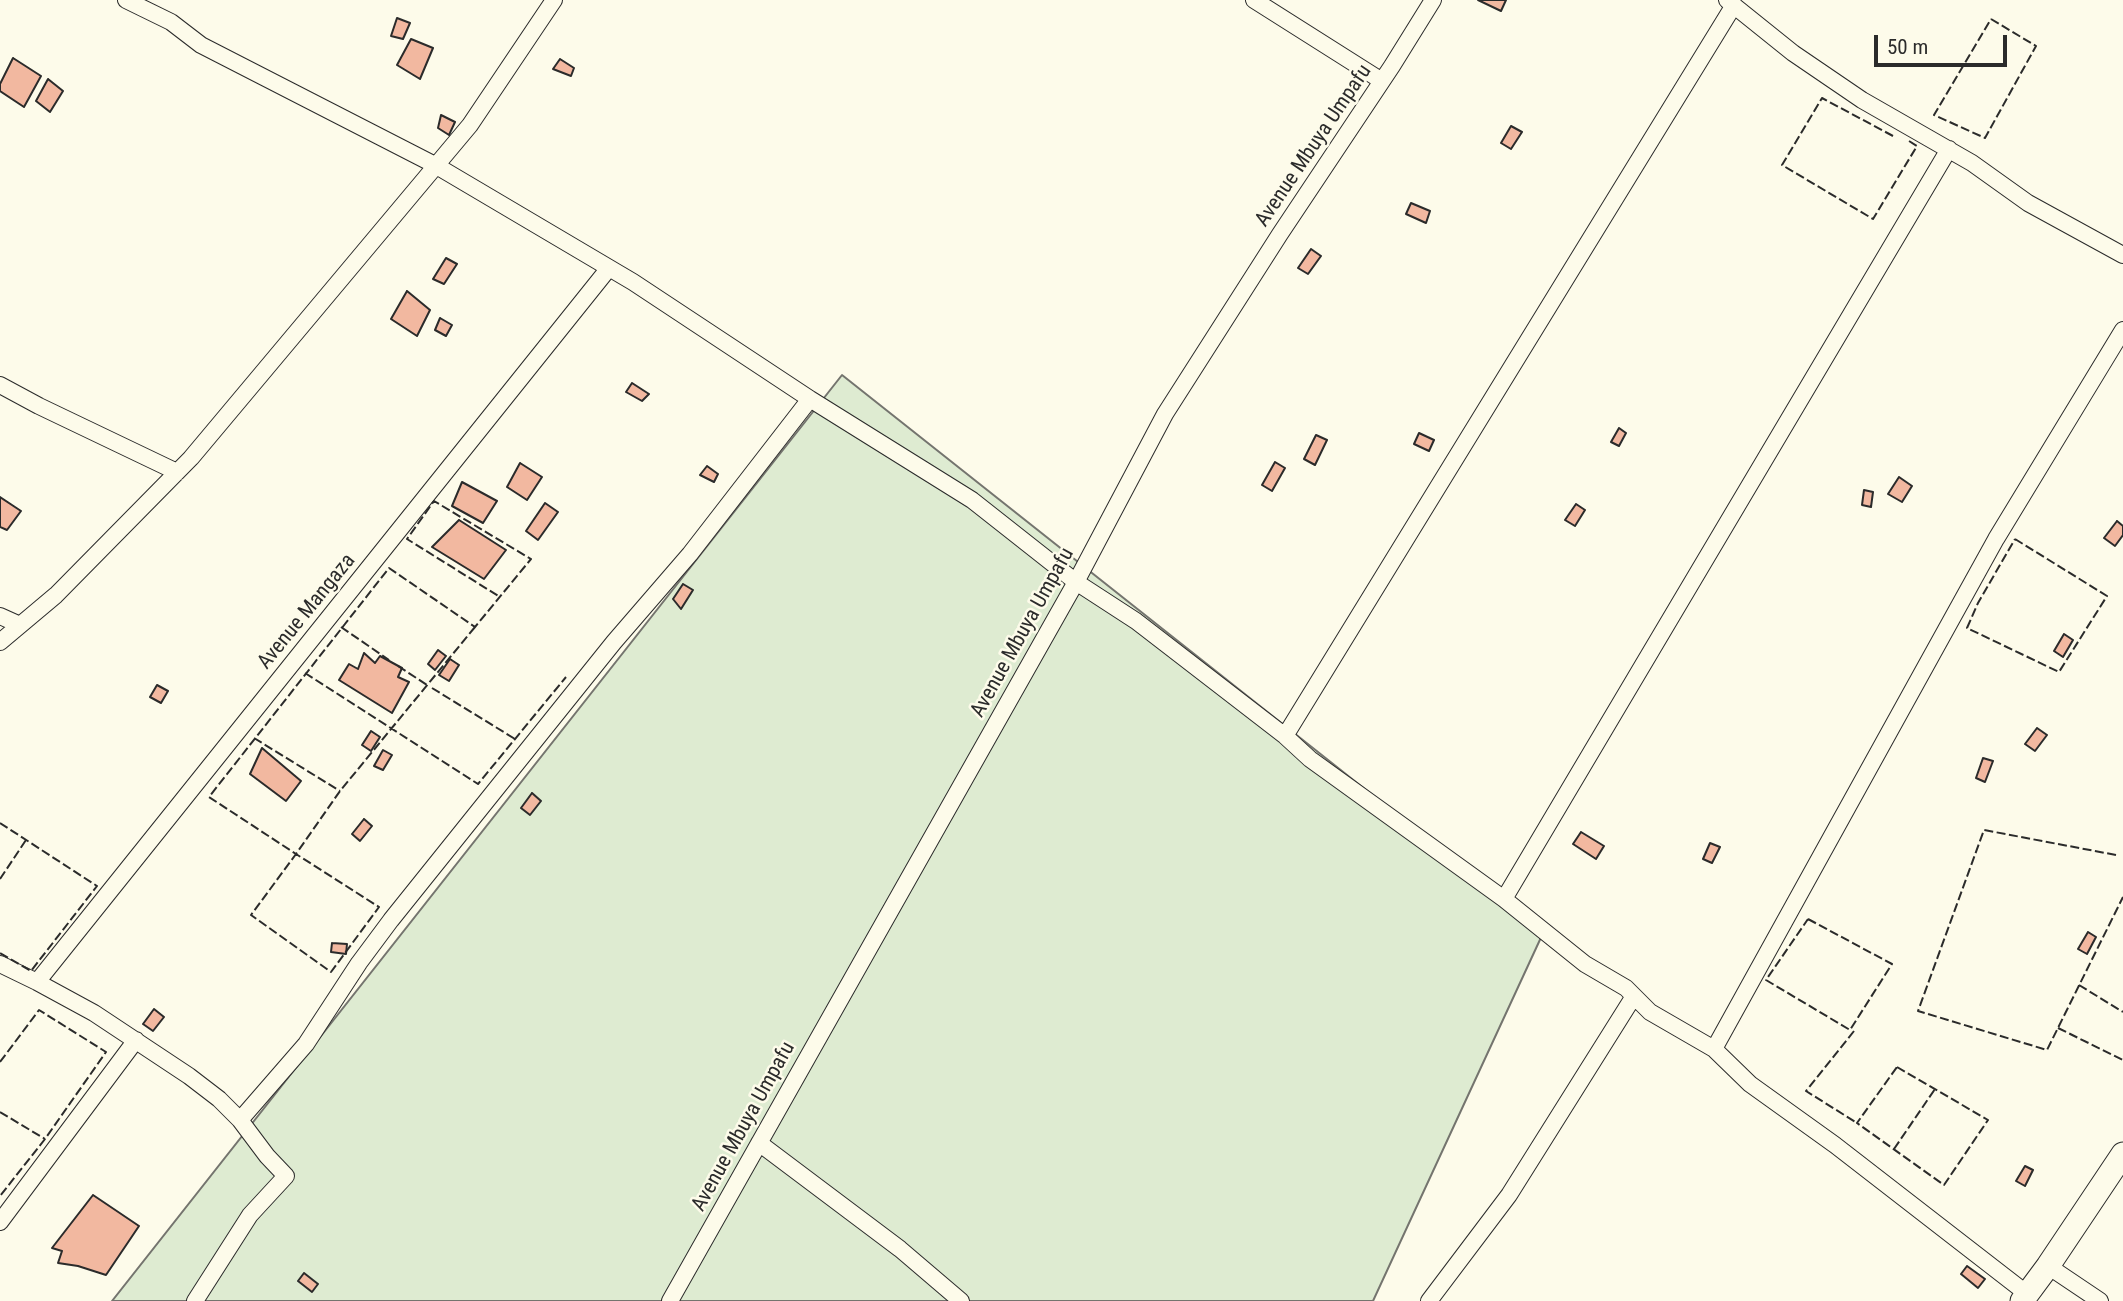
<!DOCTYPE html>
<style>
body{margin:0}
#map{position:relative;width:2123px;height:1301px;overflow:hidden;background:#fdfbea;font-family:"Roboto Condensed",sans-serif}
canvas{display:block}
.scale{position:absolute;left:1874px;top:35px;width:133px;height:32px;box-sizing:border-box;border:4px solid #2b2b2b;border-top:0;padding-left:9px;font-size:21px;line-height:24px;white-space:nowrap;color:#2b2b2b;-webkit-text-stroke:5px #fdfbea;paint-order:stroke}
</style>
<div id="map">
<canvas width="2123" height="1301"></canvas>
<div class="scale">50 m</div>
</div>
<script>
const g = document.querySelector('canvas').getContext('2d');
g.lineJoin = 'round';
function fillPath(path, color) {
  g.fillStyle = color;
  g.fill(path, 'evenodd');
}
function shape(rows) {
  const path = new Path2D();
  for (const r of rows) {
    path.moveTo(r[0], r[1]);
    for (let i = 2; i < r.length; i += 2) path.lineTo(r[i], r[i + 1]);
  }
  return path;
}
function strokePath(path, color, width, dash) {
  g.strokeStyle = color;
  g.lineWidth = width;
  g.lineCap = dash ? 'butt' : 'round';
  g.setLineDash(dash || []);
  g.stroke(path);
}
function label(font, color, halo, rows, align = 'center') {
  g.font = font + ' "Roboto Condensed",sans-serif';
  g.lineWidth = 5;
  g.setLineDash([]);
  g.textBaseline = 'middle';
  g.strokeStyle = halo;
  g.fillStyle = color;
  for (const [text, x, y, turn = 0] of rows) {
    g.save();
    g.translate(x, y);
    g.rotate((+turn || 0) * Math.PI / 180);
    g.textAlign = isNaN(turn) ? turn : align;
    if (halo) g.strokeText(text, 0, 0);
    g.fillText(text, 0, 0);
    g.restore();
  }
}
const green = shape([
 [842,375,1544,931,1373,1301,112,1301,842,375]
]);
const building = shape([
 [1478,0,1506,0,1501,11,1478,0],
 [397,18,410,23,403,39,391,36,397,18],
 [411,39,433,48,420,79,397,65,411,39],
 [13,58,41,76,24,107,0,91,0,84,13,58],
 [560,59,574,68,571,76,553,69,560,59],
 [48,79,63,91,50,112,36,101,48,79],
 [441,115,455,122,449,135,438,128,441,115],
 [1511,126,1522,132,1511,149,1501,143,1511,126],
 [1411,203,1430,211,1426,223,1406,214,1411,203],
 [1311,249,1321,256,1308,274,1298,268,1311,249],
 [446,258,457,264,444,284,433,279,446,258],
 [407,291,430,310,417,336,391,319,407,291],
 [440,318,452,325,446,336,435,330,440,318],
 [632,383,649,394,642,401,626,392,632,383],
 [1619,428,1626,433,1619,446,1611,442,1619,428],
 [1419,433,1434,440,1429,451,1414,444,1419,433],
 [1316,435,1327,440,1315,465,1304,459,1316,435],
 [1275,462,1285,468,1272,491,1262,485,1275,462],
 [520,463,542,477,527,500,507,487,520,463],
 [707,466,718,474,714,482,700,475,707,466],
 [1899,477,1912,486,1902,502,1888,494,1899,477],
 [462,482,497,501,483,523,452,506,462,482],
 [1864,490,1873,492,1871,507,1862,505,1864,490],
 [0,497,21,511,7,530,0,527,0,497],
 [545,503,558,512,538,540,526,531,545,503],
 [1576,504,1585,510,1575,526,1565,520,1576,504],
 [459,520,506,550,484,579,432,547,459,520],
 [2117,521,2123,526,2123,535,2115,546,2104,538,2117,521],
 [683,584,693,590,681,609,673,599,683,584],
 [2064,634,2073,640,2063,657,2054,651,2064,634],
 [438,650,446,656,435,670,428,664,438,650],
 [364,653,375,663,380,656,402,668,398,677,409,682,392,713,339,680,349,664,358,669,364,653],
 [450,659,459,665,449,681,439,675,450,659],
 [157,685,168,691,161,703,150,697,157,685],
 [2037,728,2047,735,2035,751,2025,744,2037,728],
 [371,731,380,737,371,751,362,745,371,731],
 [262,748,301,781,286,801,250,774,262,748],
 [383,750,392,755,383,770,374,766,383,750],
 [1983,758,1993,761,1985,782,1976,778,1983,758],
 [532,793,541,801,530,815,521,808,532,793],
 [364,819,372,826,360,841,352,834,364,819],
 [1581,832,1604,846,1596,859,1573,844,1581,832],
 [1710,843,1720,847,1712,863,1703,859,1710,843],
 [2088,932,2096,937,2087,954,2078,949,2088,932],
 [332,943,347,944,346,954,331,952,332,943],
 [154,1009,164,1017,153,1031,143,1024,154,1009],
 [2025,1166,2033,1170,2025,1186,2016,1181,2025,1166],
 [93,1195,139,1226,106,1275,78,1266,58,1263,62,1251,52,1248,93,1195],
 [1967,1266,1985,1279,1978,1288,1961,1274,1967,1266],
 [304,1273,318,1284,312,1292,298,1281,304,1273]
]);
const street = shape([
 [126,0,171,22,201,45,435,165,633,282,810,399,972,500,1076,582,1136,621,1285,736,1310,759,1504,899,1585,964,1626,988,1650,1012,1714,1049,1750,1084,1835,1145,2026,1293],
 [1254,0,1382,81],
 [1727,0,1793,53,1862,100,1972,163,2028,203,2123,255],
 [0,385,39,406,177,472],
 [0,616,20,625],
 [0,642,56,595,191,458,470,125,554,0],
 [1285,736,1734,5],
 [1504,899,1949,149],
 [0,964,37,982,94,1013,189,1076,219,1099,240,1120,267,1156,286,1176,250,1215,195,1301],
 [37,982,609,268],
 [1714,1049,1996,539,2123,330],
 [240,1120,306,1044,359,963,391,920,614,642,690,554,810,399],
 [759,1143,900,1249,961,1301],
 [0,1222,136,1040],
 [2048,1266,2100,1301],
 [670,1301,1076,582,1165,414,1280,234,1392,66,1433,0],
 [1429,1301,1509,1195,1634,996]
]);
const secondary = shape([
 [2022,1301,2048,1266,2123,1154]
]);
const fence = shape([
 [1991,19,2036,46,1985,138,1934,115,1991,19],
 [1893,136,1822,98,1782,165,1873,219,1917,146,1909,141],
 [2015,539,2107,596,2059,672,1967,628,1978,603,2015,539],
 [341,627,389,660],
 [475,627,340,791,296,854,251,915,331,972,379,907,296,854,209,797,389,568,475,627,531,559,434,501,407,539,500,597],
 [398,666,427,685],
 [305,673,478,784,566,677],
 [432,688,515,739],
 [254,738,340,791],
 [0,823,97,886,31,971,0,953],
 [2116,855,1984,830,1918,1011,2047,1050,2123,897],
 [0,879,26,840],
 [1808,919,1892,964,1850,1030,1766,980,1808,919],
 [2079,985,2123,1012],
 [2058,1028,2123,1060],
 [1854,1031,1806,1091,1857,1123],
 [0,1062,39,1010,106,1052,45,1139,0,1196],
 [1897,1067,1988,1120,1944,1185,1857,1123,1897,1067],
 [0,1112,45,1139],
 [1894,1149,1935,1089]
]);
const streetNames = [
 ["Avenue Mbuya Umpafu",1314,146,-56],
 ["Avenue Mangaza",307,612,-51],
 ["Avenue Mbuya Umpafu",1023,633,-61],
 ["Avenue Mbuya Umpafu",744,1127,-61]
];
fillPath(green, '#deebd1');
strokePath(green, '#74746e', 2);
fillPath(building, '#f2b8a0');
strokePath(building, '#2b2b2b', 2);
strokePath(street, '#2b2b2b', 18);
strokePath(secondary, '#2b2b2b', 25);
strokePath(street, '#fdfbea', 16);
strokePath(secondary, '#fdfbea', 23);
strokePath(fence, '#2b2b2b', 2, [9, 3.5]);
label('21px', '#2b2b2b', '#fdfbea', streetNames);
</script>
